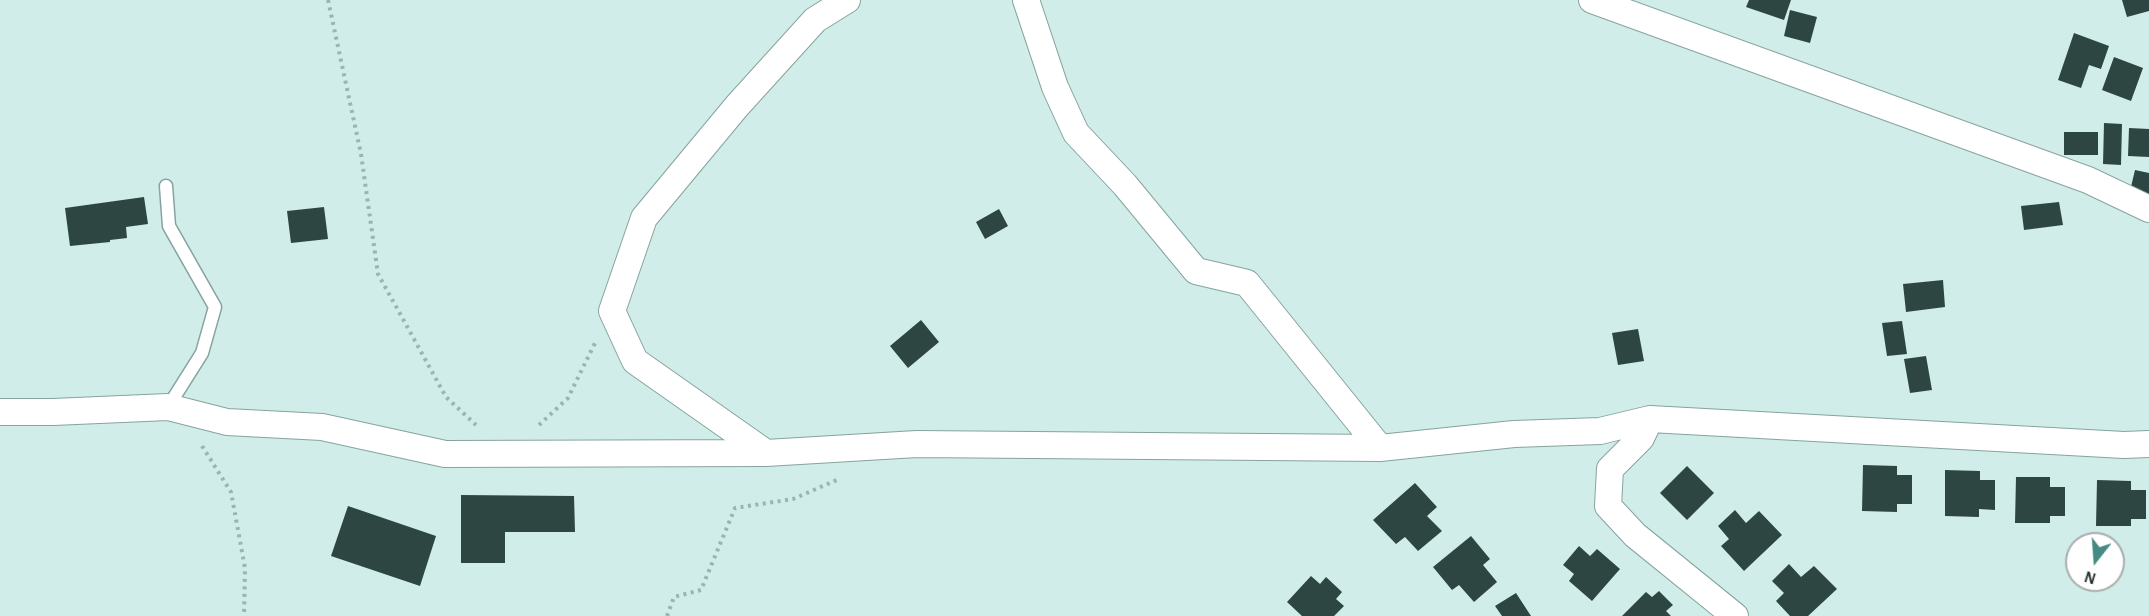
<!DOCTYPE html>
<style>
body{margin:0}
#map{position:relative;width:2149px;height:616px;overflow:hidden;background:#d0ede9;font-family:"Alegreya Sans",sans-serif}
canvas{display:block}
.north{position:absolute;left:2065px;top:532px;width:60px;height:60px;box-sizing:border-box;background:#fff;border:2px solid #a9aead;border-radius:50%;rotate:197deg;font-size:16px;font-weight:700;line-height:24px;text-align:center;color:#293433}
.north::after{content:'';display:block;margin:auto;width:21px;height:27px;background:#458b83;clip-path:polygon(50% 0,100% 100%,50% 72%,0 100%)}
</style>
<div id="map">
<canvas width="2149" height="616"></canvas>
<div class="north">N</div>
</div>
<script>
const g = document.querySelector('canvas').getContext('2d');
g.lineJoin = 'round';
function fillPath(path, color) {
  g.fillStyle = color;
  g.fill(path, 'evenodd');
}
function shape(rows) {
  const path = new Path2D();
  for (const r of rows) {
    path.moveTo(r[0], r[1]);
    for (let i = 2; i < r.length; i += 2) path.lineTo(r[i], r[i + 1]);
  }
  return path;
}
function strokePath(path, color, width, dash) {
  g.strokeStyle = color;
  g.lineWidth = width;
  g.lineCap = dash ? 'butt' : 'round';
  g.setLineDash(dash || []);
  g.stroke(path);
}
const building = shape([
 [1749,0,1791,0,1784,20,1746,7],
 [2122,0,2149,0,2149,11,2127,17],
 [1790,10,1817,17,1810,43,1784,36],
 [2074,33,2109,46,2101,69,2089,65,2081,88,2058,80],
 [2114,57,2143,68,2131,101,2102,90],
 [2104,123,2122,124,2121,165,2103,164],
 [2129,128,2149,129,2149,157,2128,156],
 [2064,132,2098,132,2098,155,2064,155],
 [2135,170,2149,173,2149,195,2130,191],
 [144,197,148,224,126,227,127,238,110,240,110,242,70,246,65,208],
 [2059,202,2063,225,2024,230,2021,206],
 [324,207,328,239,291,243,287,211],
 [999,209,1008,226,985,239,976,222],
 [1943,280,1945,307,1906,312,1903,284],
 [921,320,939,342,908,368,890,346],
 [1902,321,1907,354,1887,356,1882,323],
 [1638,329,1644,361,1618,365,1612,333],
 [1926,356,1932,390,1910,393,1904,359],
 [1863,465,1897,466,1897,475,1912,475,1912,504,1897,504,1897,512,1862,511],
 [1687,466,1714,493,1687,520,1660,493],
 [1945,470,1980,471,1980,480,1995,480,1995,510,1979,509,1979,517,1945,516],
 [2016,477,2050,477,2050,487,2065,487,2065,516,2050,516,2050,523,2015,523],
 [2097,480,2131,481,2131,490,2146,490,2146,519,2131,519,2131,526,2096,526],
 [1415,483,1437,507,1427,516,1442,531,1418,551,1405,537,1396,544,1373,520],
 [461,495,574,496,575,532,505,532,505,563,461,563],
 [348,506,436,536,420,586,331,556],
 [1735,510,1746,523,1759,511,1782,535,1744,571,1721,546,1729,539,1718,526],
 [1471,536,1490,559,1483,565,1497,582,1474,602,1459,585,1452,590,1433,567],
 [1579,546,1590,556,1597,549,1620,569,1592,601,1569,581,1574,574,1563,565],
 [1789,564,1801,577,1814,566,1837,589,1808,616,1790,616,1776,601,1784,593,1772,581],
 [1311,576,1320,584,1326,577,1342,592,1336,599,1344,606,1334,616,1302,616,1287,602],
 [1659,591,1673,605,1666,611,1671,616,1622,616,1646,592,1652,597],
 [1516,593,1531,616,1502,616,1495,606]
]);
const path = shape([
 [328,0,361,154,378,274,446,397,476,425],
 [539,425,568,398,595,343],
 [202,446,231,492,245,568,244,616],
 [667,616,674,597,701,590,735,508,793,499,839,479]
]);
const lane = shape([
 [166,186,169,226,215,307,202,353,168,407]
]);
const street = shape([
 [1026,0,1055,87,1076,133,1125,185,1196,271,1247,283,1380,448],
 [1592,0,2088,180,2149,209],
 [0,412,53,412,168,407,227,422,322,427,445,454,766,453,917,444,1380,448,1514,434,1600,431,1650,419,2124,445,2149,444],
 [1650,419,1641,438,1610,469,1608,506,1635,535,1735,616],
 [766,453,635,361,612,311,644,218,737,106,815,20,847,0]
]);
fillPath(building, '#2d4642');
strokePath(lane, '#87a39f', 15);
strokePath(street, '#87a39f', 28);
strokePath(path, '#9cb4b0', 4, [3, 4.5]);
strokePath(lane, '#fff', 12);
strokePath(street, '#fff', 26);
</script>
